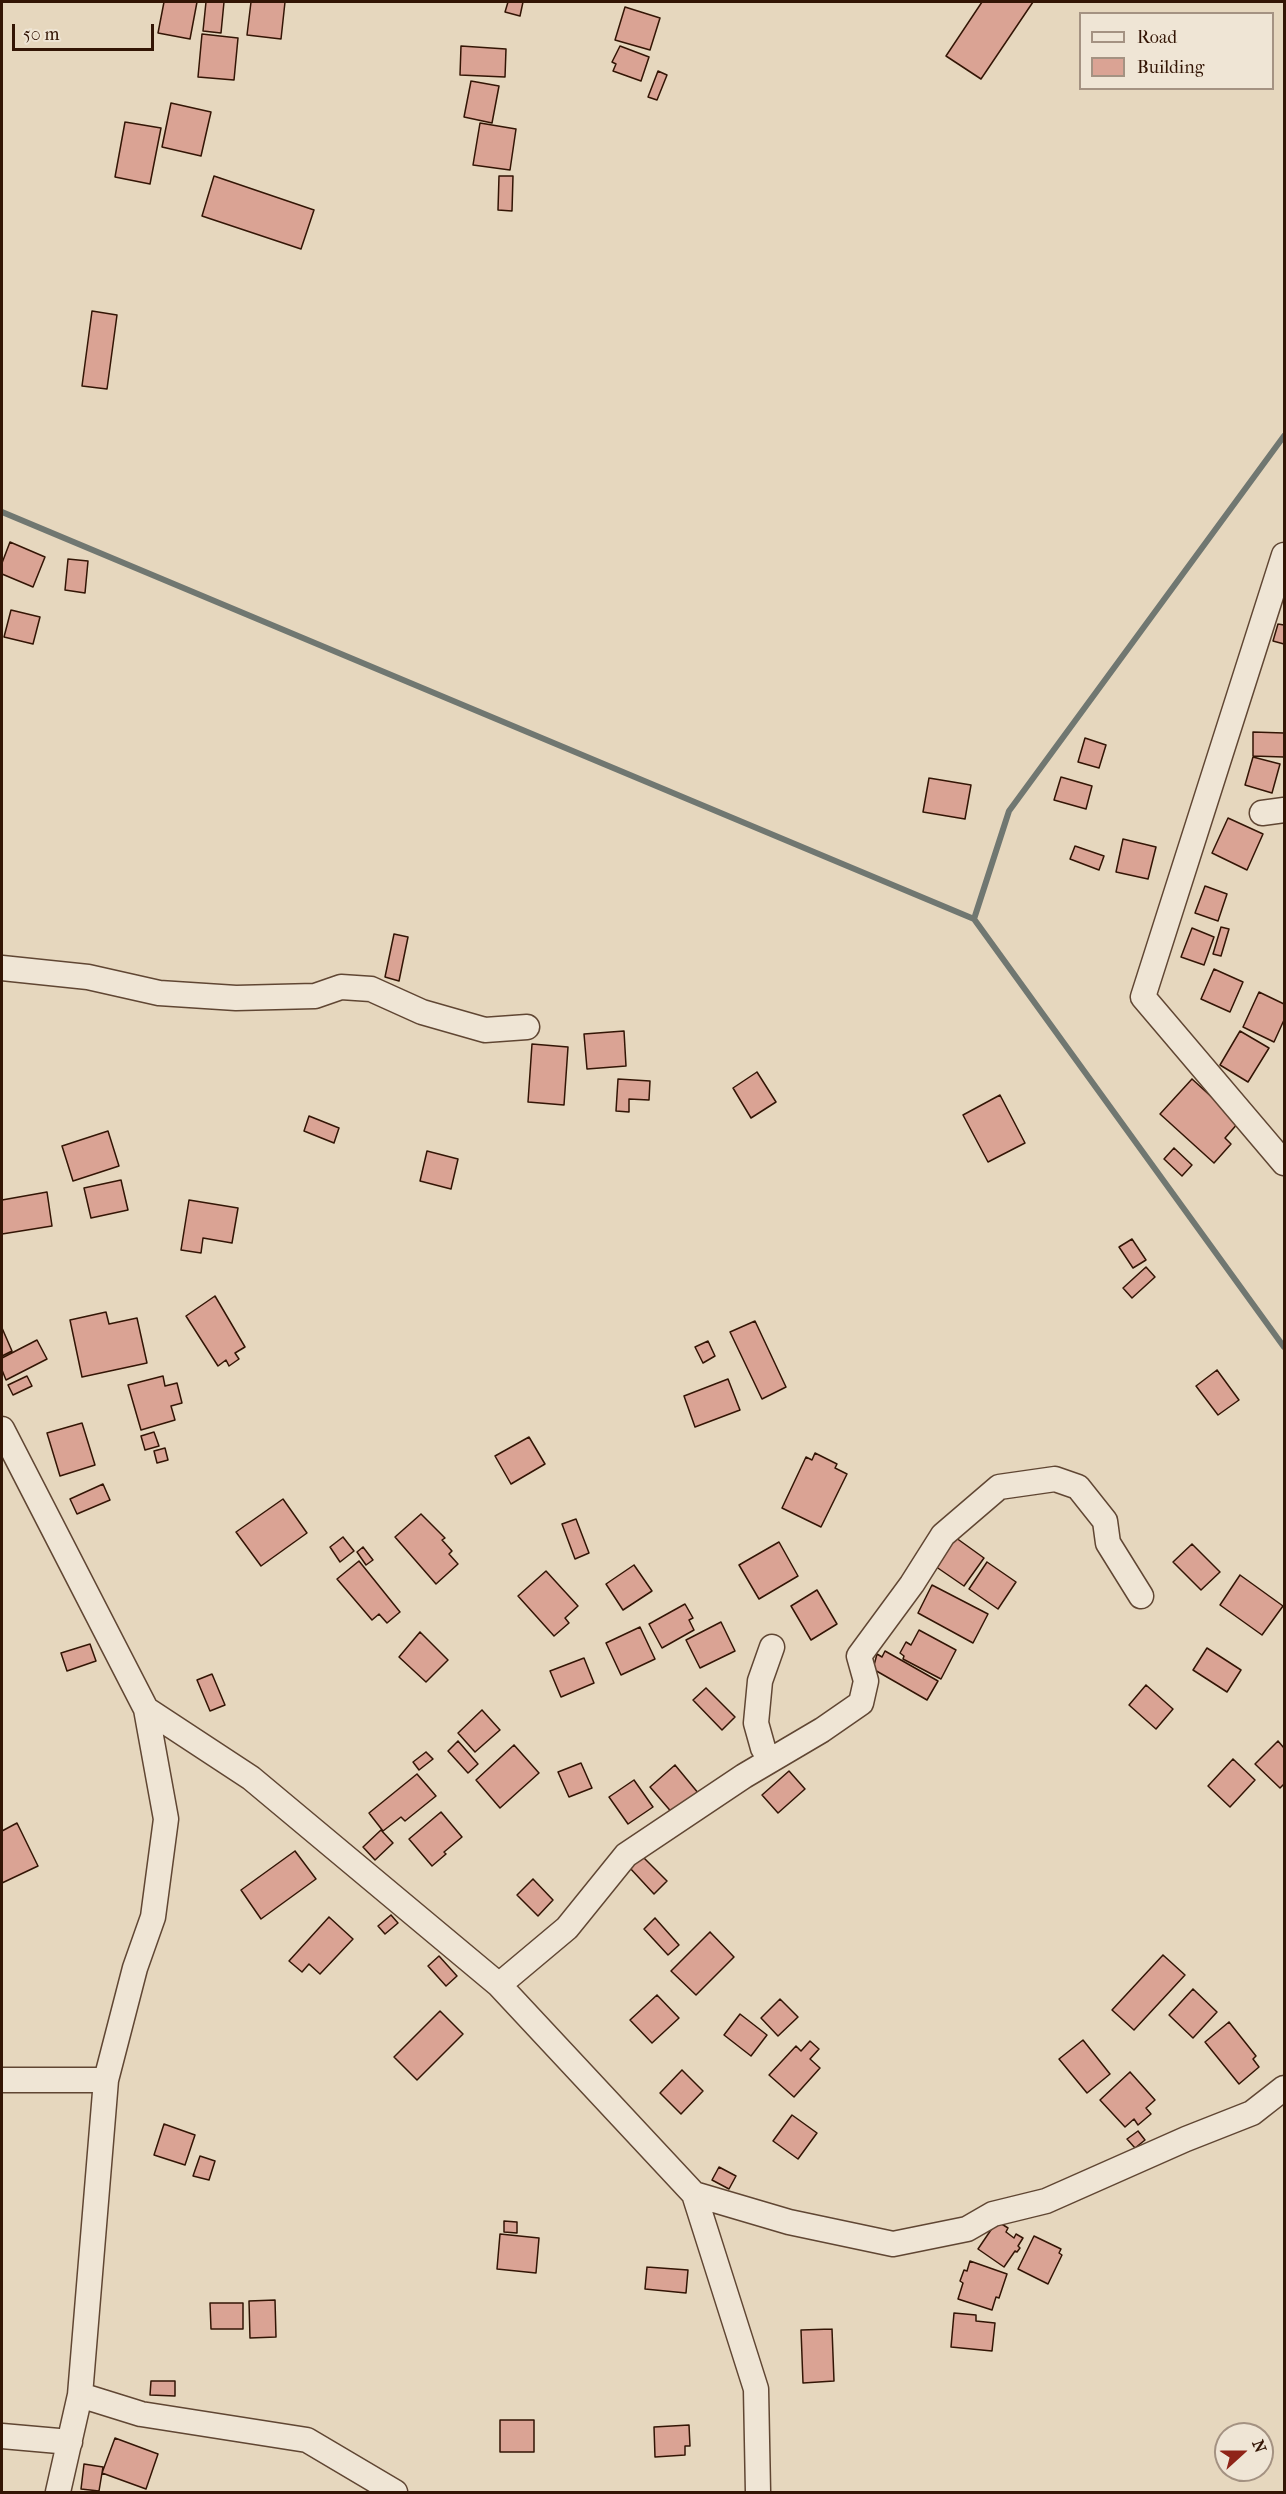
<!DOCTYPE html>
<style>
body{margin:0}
#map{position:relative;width:1286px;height:2494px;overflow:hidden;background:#e6d7be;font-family:"IM FELL French Canon",serif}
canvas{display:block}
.frame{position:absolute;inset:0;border:3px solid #331505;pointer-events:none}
.legend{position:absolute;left:1079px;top:12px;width:195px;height:78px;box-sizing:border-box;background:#efe5d5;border:2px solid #a49282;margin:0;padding:8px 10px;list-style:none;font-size:18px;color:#331505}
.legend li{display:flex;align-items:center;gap:12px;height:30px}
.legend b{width:30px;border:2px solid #a49282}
.north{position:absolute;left:1214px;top:2422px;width:60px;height:60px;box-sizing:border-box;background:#efe5d5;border:2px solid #a49282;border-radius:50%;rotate:69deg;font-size:16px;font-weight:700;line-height:24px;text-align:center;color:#331505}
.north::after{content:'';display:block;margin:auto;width:21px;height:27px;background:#8f2418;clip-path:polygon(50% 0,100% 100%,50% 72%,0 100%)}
.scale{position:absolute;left:12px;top:24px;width:142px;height:27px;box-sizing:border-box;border:3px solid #331505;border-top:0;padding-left:8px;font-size:18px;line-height:21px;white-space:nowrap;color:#331505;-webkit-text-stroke:4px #efe5d5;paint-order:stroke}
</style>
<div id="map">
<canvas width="1286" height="2494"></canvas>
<div class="frame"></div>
<ul class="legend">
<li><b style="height:8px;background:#efe5d5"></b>Road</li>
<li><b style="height:16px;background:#daa394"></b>Building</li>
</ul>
<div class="north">N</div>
<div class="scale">50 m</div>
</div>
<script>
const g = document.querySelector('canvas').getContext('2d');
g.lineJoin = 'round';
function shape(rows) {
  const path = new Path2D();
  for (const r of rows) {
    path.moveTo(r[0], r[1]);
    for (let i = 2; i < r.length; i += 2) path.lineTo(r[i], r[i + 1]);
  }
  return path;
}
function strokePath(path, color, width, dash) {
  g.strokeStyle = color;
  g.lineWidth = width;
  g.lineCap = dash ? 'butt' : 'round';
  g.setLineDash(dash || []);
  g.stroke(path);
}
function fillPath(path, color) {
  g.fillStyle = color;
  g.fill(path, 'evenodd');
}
const stream = shape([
 [2,512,974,919,1284,1347],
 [974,919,1009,811,1284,436]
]);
const building = shape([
 [164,2,197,2,190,39,158,33,164,2],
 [206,2,224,2,221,33,203,31,206,2],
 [251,2,285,2,281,39,247,35,251,2],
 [508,2,523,2,520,16,505,12,508,2],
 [982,2,1033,2,981,79,946,56,982,2],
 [625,7,660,18,650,50,615,40,625,7],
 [202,34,238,38,234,80,198,77,202,34],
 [461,46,506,49,505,77,460,75,461,46],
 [620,46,649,57,641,81,613,71,616,64,612,62,620,46],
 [658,71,667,75,657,100,648,97,658,71],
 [471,81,499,86,492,123,464,117,471,81],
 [171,103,211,112,201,156,162,147,171,103],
 [125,122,161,128,150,184,115,177,125,122],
 [480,123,516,129,510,170,473,165,480,123],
 [214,176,314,210,301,249,202,216,214,176],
 [499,176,513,176,512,211,498,210,499,176],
 [92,311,117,315,107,389,82,386,92,311],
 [10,542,45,557,33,587,2,574,2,563,10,542],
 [68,559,88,561,85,593,65,590,68,559],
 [11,610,40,617,33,644,4,637,11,610],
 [1278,624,1284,625,1284,644,1273,641,1278,624],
 [1253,732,1284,733,1284,757,1253,756,1253,732],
 [1085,738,1106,745,1099,768,1078,762,1085,738],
 [1253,757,1280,764,1272,793,1245,785,1253,757],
 [1061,777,1092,786,1086,809,1054,800,1061,777],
 [929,778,971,785,965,819,923,812,929,778],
 [1228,818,1263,834,1247,870,1212,853,1228,818],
 [1123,839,1156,847,1148,879,1116,872,1123,839],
 [1075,846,1104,856,1099,870,1070,859,1075,846],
 [1205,886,1227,894,1218,921,1195,913,1205,886],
 [1221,927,1229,929,1221,956,1213,954,1221,927],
 [1192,928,1214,937,1204,965,1181,957,1192,928],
 [394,934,408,937,399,981,385,977,394,934],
 [1214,969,1243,982,1230,1012,1201,999,1214,969],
 [1259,992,1284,1004,1284,1020,1274,1042,1243,1027,1259,992],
 [624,1031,626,1066,587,1069,584,1034,624,1031],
 [1240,1031,1269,1048,1248,1082,1220,1065,1240,1031],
 [532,1044,568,1047,564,1105,528,1102,532,1044],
 [757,1072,776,1102,751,1118,733,1088,757,1072],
 [618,1079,650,1081,649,1100,629,1099,629,1112,616,1111,618,1079],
 [1192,1079,1239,1122,1225,1138,1231,1144,1214,1163,1160,1114,1192,1079],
 [1000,1095,1025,1143,988,1162,963,1115,1000,1095],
 [309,1116,339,1128,334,1143,304,1131,309,1116],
 [108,1131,119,1166,73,1181,62,1146,108,1131],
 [1174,1148,1192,1165,1182,1176,1164,1159,1174,1148],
 [427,1151,458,1159,451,1189,420,1181,427,1151],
 [121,1180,128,1210,91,1218,84,1188,121,1180],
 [47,1192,52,1226,2,1234,2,1200,47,1192],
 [189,1200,238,1208,232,1243,203,1238,201,1253,181,1250,189,1200],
 [1132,1239,1146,1260,1133,1268,1119,1247,1132,1239],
 [1146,1267,1155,1277,1132,1298,1123,1288,1146,1267],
 [215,1296,245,1347,235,1353,239,1359,229,1366,226,1360,218,1366,186,1316,215,1296],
 [106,1312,109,1324,137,1318,147,1363,82,1377,70,1320,106,1312],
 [755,1321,786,1387,762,1399,730,1332,755,1321],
 [2,1328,12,1351,2,1356,2,1328],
 [37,1340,47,1359,6,1380,2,1370,2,1358,37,1340],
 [708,1341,715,1356,703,1363,695,1347,708,1341],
 [1217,1370,1239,1400,1218,1415,1196,1386,1217,1370],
 [27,1376,32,1386,13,1395,8,1385,27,1376],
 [163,1376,165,1386,177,1383,182,1403,171,1406,175,1420,141,1430,128,1385,163,1376],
 [728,1379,740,1410,695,1427,684,1396,728,1379],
 [82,1423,95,1465,60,1476,47,1433,82,1423],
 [154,1432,159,1446,145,1450,141,1436,154,1432],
 [529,1437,545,1464,511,1484,495,1456,529,1437],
 [165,1448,168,1460,157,1463,154,1451,165,1448],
 [815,1453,837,1464,835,1468,847,1474,821,1527,782,1508,806,1457,812,1460,815,1453],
 [103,1484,110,1500,77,1514,70,1499,103,1484],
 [283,1499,307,1533,261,1566,236,1532,283,1499],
 [421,1514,445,1538,442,1540,452,1551,449,1554,458,1564,436,1584,395,1537,421,1514],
 [576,1519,589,1553,575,1559,562,1524,576,1519],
 [952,1535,984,1558,964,1586,932,1564,952,1535],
 [343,1537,354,1551,340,1562,330,1547,343,1537],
 [779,1542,798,1576,759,1599,739,1565,779,1542],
 [1192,1544,1220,1572,1201,1590,1173,1562,1192,1544],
 [363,1547,373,1560,366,1565,357,1552,363,1547],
 [359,1561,400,1612,387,1623,379,1614,372,1620,337,1579,359,1561],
 [987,1562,1016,1582,998,1609,969,1589,987,1562],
 [634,1565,652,1591,623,1610,606,1584,634,1565],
 [546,1571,578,1606,565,1618,569,1623,554,1636,518,1596,546,1571],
 [1240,1575,1283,1606,1262,1635,1220,1605,1240,1575],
 [932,1585,988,1614,973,1643,918,1613,932,1585],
 [817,1590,837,1624,811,1640,791,1606,817,1590],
 [685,1604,693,1618,689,1620,694,1630,662,1648,649,1624,685,1604],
 [721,1622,735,1651,700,1668,686,1640,721,1622],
 [640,1627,655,1659,621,1675,606,1643,640,1627],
 [919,1630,956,1650,941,1679,903,1659,904,1656,900,1653,906,1642,911,1645,919,1630],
 [420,1632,448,1660,426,1682,399,1657,420,1632],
 [90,1644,96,1661,67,1671,61,1653,90,1644],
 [1207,1648,1241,1670,1227,1692,1193,1670,1207,1648],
 [885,1651,938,1681,927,1700,873,1669,877,1654,882,1657,885,1651],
 [584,1658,594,1683,561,1697,550,1671,584,1658],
 [212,1674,225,1705,210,1711,197,1680,212,1674],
 [1146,1685,1173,1709,1156,1729,1129,1705,1146,1685],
 [706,1688,735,1717,722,1730,693,1700,706,1688],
 [482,1710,500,1730,475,1752,458,1733,482,1710],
 [458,1741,478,1764,468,1773,448,1751,458,1741],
 [1278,1741,1284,1748,1284,1784,1280,1788,1255,1764,1278,1741],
 [514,1745,539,1773,500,1808,476,1780,514,1745],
 [426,1752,433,1759,419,1770,413,1762,426,1752],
 [1233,1759,1255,1780,1230,1807,1208,1786,1233,1759],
 [581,1763,592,1788,569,1797,558,1772,581,1763],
 [675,1765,699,1794,674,1815,650,1787,675,1765],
 [789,1771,805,1789,778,1813,762,1795,789,1771],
 [417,1774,436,1796,405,1821,401,1817,383,1831,369,1813,417,1774],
 [634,1780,653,1807,628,1824,609,1797,634,1780],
 [441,1812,462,1837,444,1852,446,1854,432,1866,409,1839,441,1812],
 [17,1823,38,1866,2,1883,2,1831,17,1823],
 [381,1830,393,1843,375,1860,363,1847,381,1830],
 [295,1851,316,1879,261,1919,241,1890,295,1851],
 [641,1855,667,1881,654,1894,629,1867,641,1855],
 [533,1879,553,1900,538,1916,517,1895,533,1879],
 [391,1915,398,1923,385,1934,378,1926,391,1915],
 [329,1917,353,1939,320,1974,309,1964,302,1972,289,1961,329,1917],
 [655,1918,679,1945,668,1955,644,1929,655,1918],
 [710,1932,734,1957,696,1995,671,1971,710,1932],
 [1163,1955,1185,1975,1134,2030,1112,2010,1163,1955],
 [439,1956,457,1976,446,1986,428,1966,439,1956],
 [1193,1989,1217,2012,1193,2038,1169,2015,1193,1989],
 [657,1995,679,2018,652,2043,630,2020,657,1995],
 [780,1999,798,2017,778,2036,761,2018,780,1999],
 [440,2011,463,2034,417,2080,394,2057,440,2011],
 [740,2014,767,2035,751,2056,724,2035,740,2014],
 [1229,2022,1256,2056,1253,2059,1259,2067,1239,2084,1205,2042,1229,2022],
 [1083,2040,1110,2074,1087,2093,1059,2059,1083,2040],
 [810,2041,819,2049,810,2059,820,2068,794,2097,769,2075,796,2046,801,2051,810,2041],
 [682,2070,703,2091,681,2114,660,2093,682,2070],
 [1130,2072,1155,2100,1146,2108,1151,2114,1138,2125,1134,2119,1125,2127,1100,2100,1130,2072],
 [792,2115,817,2133,798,2159,773,2141,792,2115],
 [164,2124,195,2135,185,2165,154,2155,164,2124],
 [1138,2131,1145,2140,1135,2148,1127,2139,1138,2131],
 [200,2156,215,2161,209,2180,193,2176,200,2156],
 [719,2167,736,2176,729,2189,712,2180,719,2167],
 [504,2221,517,2222,517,2233,504,2232,504,2221],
 [997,2221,1008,2228,1006,2232,1014,2238,1016,2234,1023,2238,1018,2246,1020,2248,1017,2252,1015,2251,1004,2267,978,2249,997,2221],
 [500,2234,539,2238,536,2273,497,2269,500,2234],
 [1034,2236,1061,2249,1059,2253,1062,2255,1048,2284,1018,2269,1034,2236],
 [970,2261,1007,2274,999,2298,996,2297,992,2310,958,2299,963,2283,960,2281,964,2270,967,2271,970,2261],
 [647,2267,688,2270,686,2293,645,2289,647,2267],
 [275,2300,276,2337,250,2338,249,2301,275,2300],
 [210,2303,243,2303,243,2329,211,2329,210,2303],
 [954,2313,976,2315,976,2321,995,2323,992,2351,951,2347,954,2313],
 [832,2329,834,2381,803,2383,801,2330,832,2329],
 [151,2381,175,2381,175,2396,150,2395,151,2381],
 [500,2420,534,2420,534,2452,500,2452,500,2420],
 [689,2425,690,2446,685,2446,685,2455,655,2457,654,2427,689,2425],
 [115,2438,158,2454,146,2489,102,2473,115,2438],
 [84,2464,103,2467,99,2491,81,2489,84,2464]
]);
const minor = shape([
 [1284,555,1143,997,1284,1163],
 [1262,813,1284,810],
 [2,968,88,977,159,993,236,998,315,996,341,987,371,989,422,1012,485,1030,527,1027],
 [2,1429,146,1709,251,1778,499,1985,694,2194,756,2389,758,2492],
 [770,1760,763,1748,756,1723,760,1681,772,1647],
 [499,1985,567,1928,626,1855,744,1776,822,1730,861,1703,866,1681,859,1656,912,1584,943,1535,999,1487,1055,1479,1078,1487,1105,1521,1108,1543,1141,1596],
 [2,2080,106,2080],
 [694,2194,789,2222,893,2244,967,2229,993,2214,1046,2201,1186,2139,1252,2113,1284,2088],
 [80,2395,141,2414,307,2440,395,2492],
 [2,2436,70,2442],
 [58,2492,80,2395,106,2080,135,1968,153,1917,166,1819,146,1709]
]);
strokePath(stream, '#707771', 6);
fillPath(building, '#daa394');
strokePath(building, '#331505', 1.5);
strokePath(minor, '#604633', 27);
strokePath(minor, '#efe5d5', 24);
</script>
